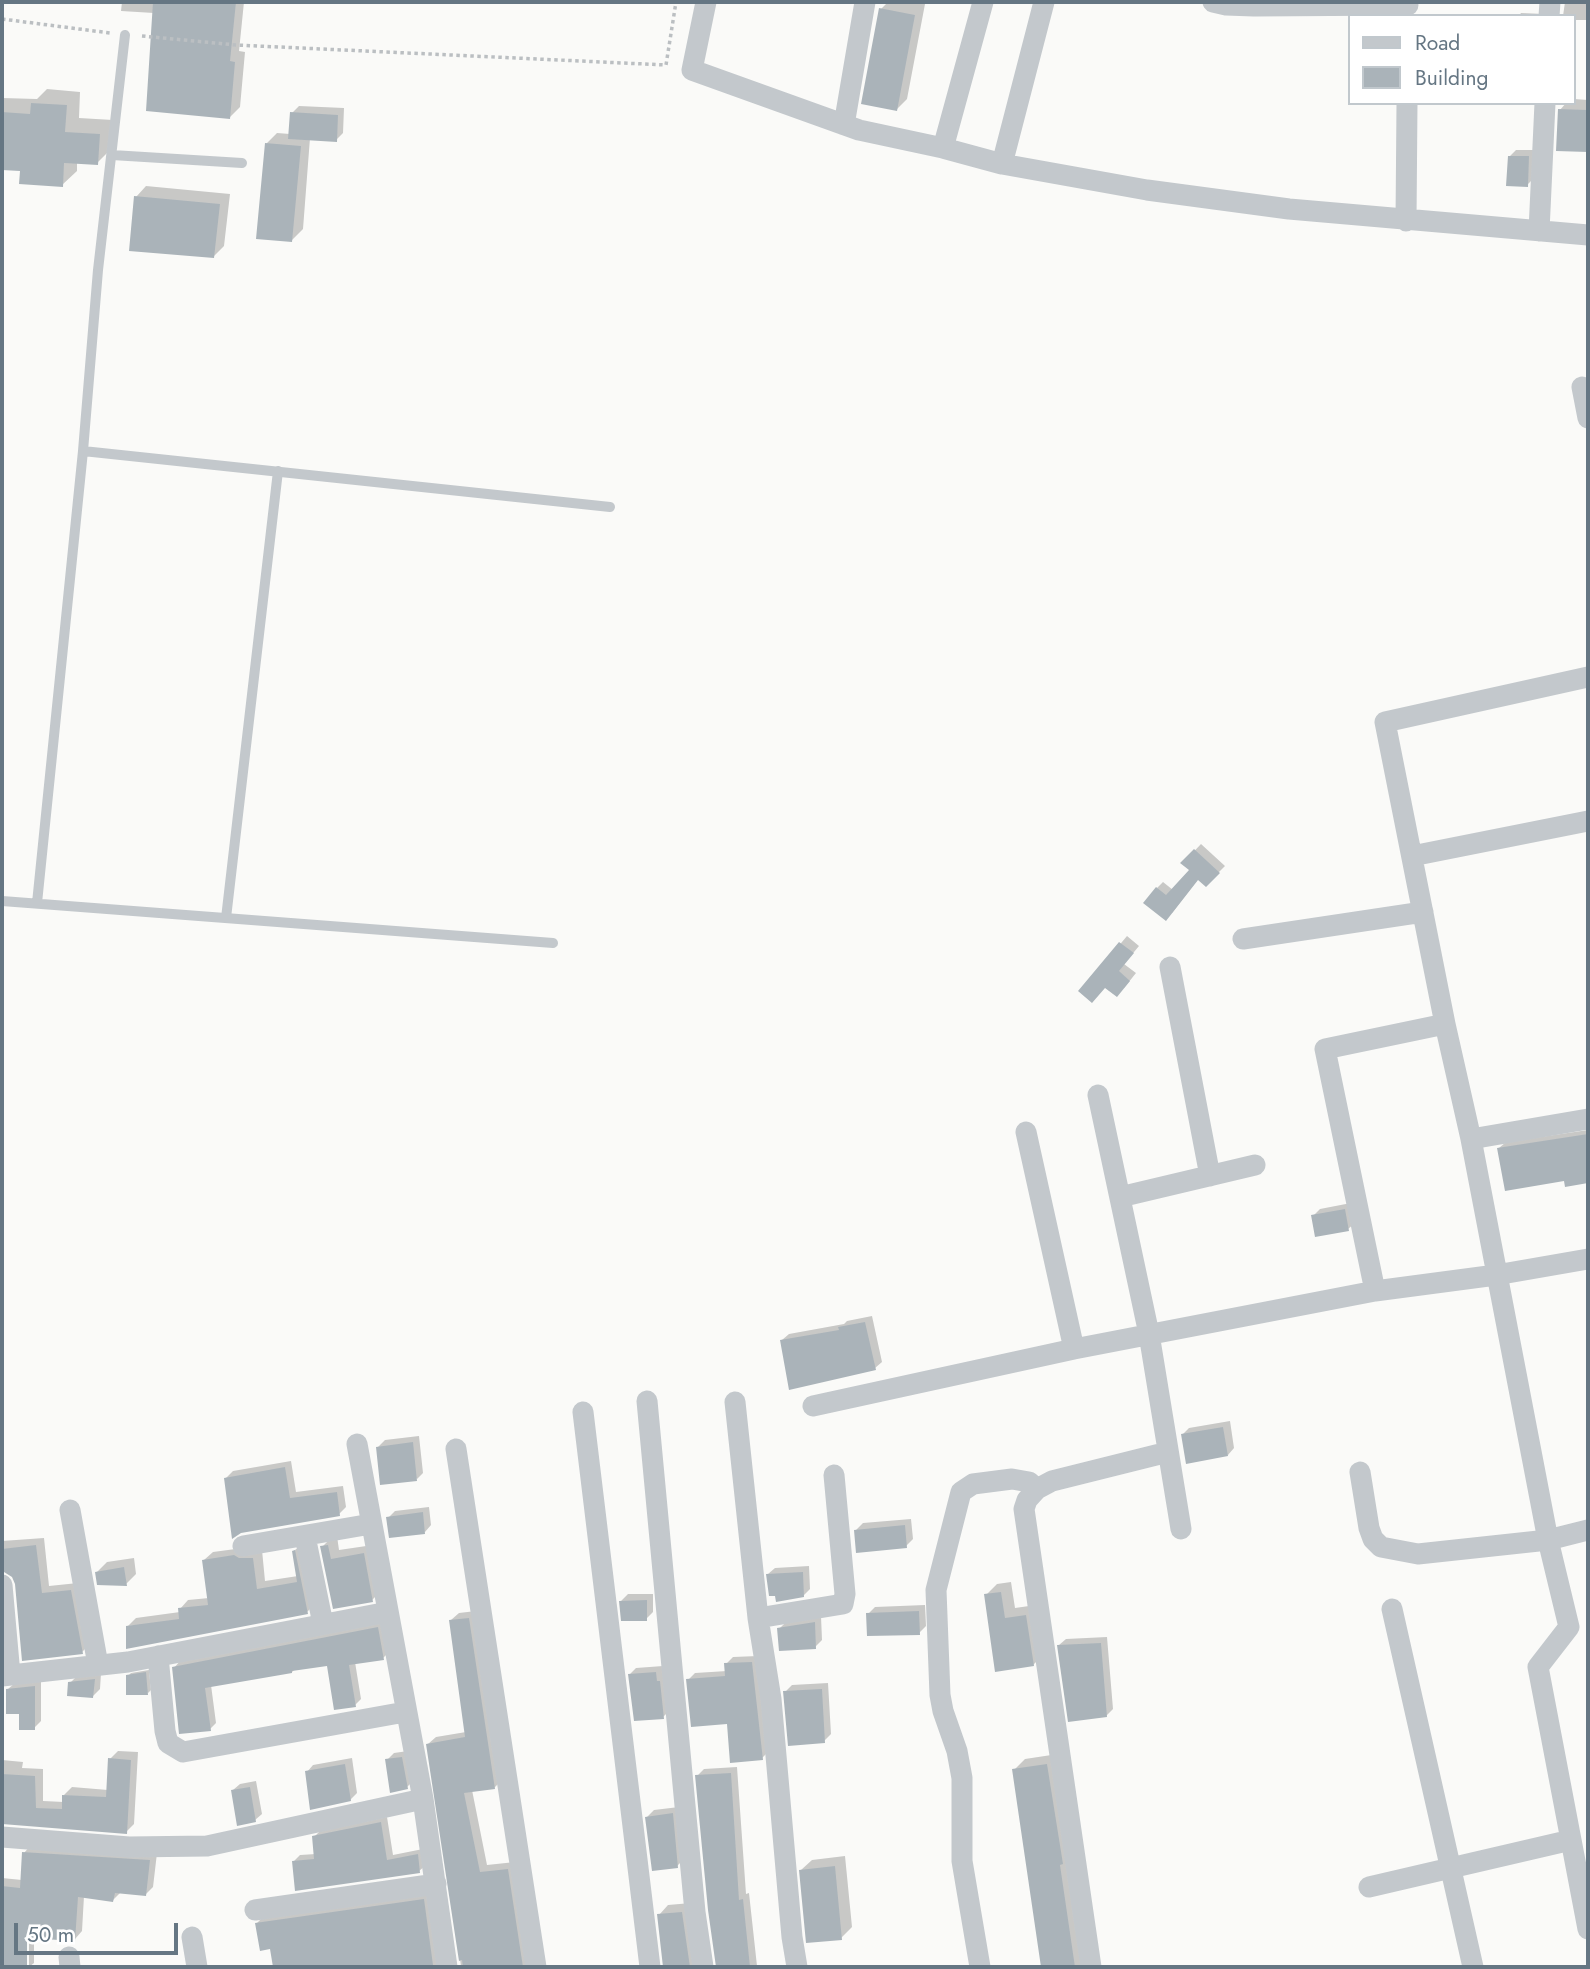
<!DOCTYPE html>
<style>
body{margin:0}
#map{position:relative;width:1590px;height:1969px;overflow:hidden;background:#fafaf8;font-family:Jost,sans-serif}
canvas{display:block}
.frame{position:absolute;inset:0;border:4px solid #657683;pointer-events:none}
.legend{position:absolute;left:1348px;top:14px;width:228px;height:91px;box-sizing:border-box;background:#fff;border:2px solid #c1c8cd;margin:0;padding:9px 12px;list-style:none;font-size:21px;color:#657683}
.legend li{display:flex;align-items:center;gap:14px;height:35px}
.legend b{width:35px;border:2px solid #c1c8cd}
.scale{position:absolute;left:14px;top:1923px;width:164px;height:32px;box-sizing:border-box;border:4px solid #657683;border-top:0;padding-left:9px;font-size:21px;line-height:24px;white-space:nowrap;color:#657683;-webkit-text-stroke:5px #fff;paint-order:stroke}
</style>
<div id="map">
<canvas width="1590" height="1969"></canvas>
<div class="frame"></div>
<ul class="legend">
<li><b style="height:9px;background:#c3c8cc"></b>Road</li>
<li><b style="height:19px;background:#aab3b9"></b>Building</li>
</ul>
<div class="scale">50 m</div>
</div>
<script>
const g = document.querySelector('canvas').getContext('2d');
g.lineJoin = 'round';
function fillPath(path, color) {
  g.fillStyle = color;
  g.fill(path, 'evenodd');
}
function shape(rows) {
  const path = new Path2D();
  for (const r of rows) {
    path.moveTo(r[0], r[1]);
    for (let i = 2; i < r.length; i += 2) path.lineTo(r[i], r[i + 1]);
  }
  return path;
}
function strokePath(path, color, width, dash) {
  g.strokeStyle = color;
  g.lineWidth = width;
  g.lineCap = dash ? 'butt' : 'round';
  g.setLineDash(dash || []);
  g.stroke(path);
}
const shadow = shape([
 [122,2,244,2,239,51,245,52,240,107,230,117,154,13,121,11],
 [888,2,925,4,907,99,897,109,881,9],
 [1565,2,1588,2,1588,20,1574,20,1574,16,1563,16],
 [1521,13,1544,14,1546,16,1519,16],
 [47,89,80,92,79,118,113,120,112,148,97,163,77,162,77,171,62,185,22,170,2,168,2,98,37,99],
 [1574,99,1588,100,1588,150,1558,149,1560,110,1566,103,1574,103],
 [299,106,344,108,343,133,336,140,310,138,303,229,292,240,266,144,277,133,290,134,292,113],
 [1516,150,1535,150,1534,178,1527,185,1510,156],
 [146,186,230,194,224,246,214,256,136,197],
 [1201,844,1225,866,1206,885,1199,878,1172,913,1157,888,1163,882,1173,890,1191,870,1183,863],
 [1127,936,1139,946,1124,964,1136,973,1124,988,1106,986,1081,991],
 [1588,1130,1588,1181,1566,1185,1565,1179,1499,1148,1506,1142],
 [1351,1203,1355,1223,1348,1229,1313,1216,1320,1209],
 [872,1316,882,1362,875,1368,782,1340,789,1334,844,1324,847,1321],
 [1230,1421,1234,1448,1228,1455,1182,1435,1189,1428],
 [419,1436,423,1473,417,1479,378,1447,385,1440],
 [291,1461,296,1492,343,1486,346,1507,339,1514,226,1478,233,1471],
 [429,1507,431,1525,425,1532,388,1518,395,1511],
 [911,1519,913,1539,906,1546,856,1530,863,1523],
 [337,1536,339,1550,373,1545,381,1591,372,1600,335,1607,322,1547,332,1537],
 [44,1538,49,1586,78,1583,89,1645,82,1652,9,1572,2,1571,2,1541],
 [303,1543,315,1604,307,1612,128,1626,136,1618,180,1612,180,1609,188,1600,209,1598,204,1560,213,1552,243,1548,262,1550,265,1581,298,1576,294,1551],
 [134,1558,136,1574,126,1584,96,1573,107,1562],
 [809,1566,810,1589,803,1596,768,1574,775,1568],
 [1011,1582,1015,1608,1036,1605,1044,1654,1033,1665,986,1595,997,1584],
 [628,1594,653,1594,653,1612,646,1619,621,1601],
 [925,1605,926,1626,919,1633,868,1614,875,1607],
 [476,1611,502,1780,494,1788,472,1790,487,1865,515,1862,533,1967,461,1967,451,1881,428,1744,436,1737,466,1732,451,1620,459,1613],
 [821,1616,822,1640,815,1647,779,1629,786,1622],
 [384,1622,389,1652,383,1658,355,1662,361,1699,355,1705,329,1664,295,1669,292,1672,211,1685,216,1723,210,1729,174,1668,180,1661],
 [1107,1637,1113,1709,1106,1716,1059,1645,1066,1639],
 [758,1656,769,1751,762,1758,688,1680,695,1673,727,1671,726,1664,733,1657],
 [663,1666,670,1710,663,1717,630,1674,636,1668],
 [149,1670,151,1690,148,1693,128,1676,131,1673],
 [101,1673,100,1689,93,1696,70,1683,77,1676],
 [41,1680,41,1721,34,1728,20,1712,8,1689,15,1683],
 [828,1683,831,1734,824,1741,785,1692,792,1685],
 [118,1751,138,1752,134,1824,126,1832,2,1822,2,1760,23,1762,22,1768,43,1769,43,1801,64,1802,64,1795,72,1787,108,1790,110,1759],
 [408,1751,414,1780,407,1787,387,1760,394,1753],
 [1058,1754,1088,1967,1044,1967,1014,1770,1025,1759],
 [352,1758,357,1793,350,1800,307,1772,313,1765],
 [737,1767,746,1894,749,1893,757,1966,717,1967,697,1776,704,1769],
 [256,1781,262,1814,255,1820,233,1790,240,1784],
 [679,1807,684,1859,677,1866,647,1817,654,1810],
 [387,1817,393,1855,423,1849,425,1866,419,1871,294,1861,300,1855,316,1854,314,1837,320,1831],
 [31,1845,157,1853,153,1887,145,1895,121,1892,113,1900,84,1896,82,1931,75,1939,34,1937,34,1963,29,1967,4,1967,5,1925,2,1925,2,1878,22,1880,24,1853],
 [26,1930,29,1930,29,1965,25,1965],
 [845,1856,852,1927,841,1938,801,1870,812,1860],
 [431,1892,444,1967,274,1967,271,1947,257,1923,264,1916],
 [691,1903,704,1967,664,1967,659,1915,668,1905]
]);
const building = shape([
 [153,2,236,2,230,61,235,62,230,119,146,111],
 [879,8,915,15,897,111,861,104],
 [31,103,67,105,65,132,100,134,98,165,64,163,63,187,19,184,20,171,2,170,2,112,30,114],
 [1558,109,1588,110,1588,152,1556,151],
 [290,112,338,115,337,142,288,139],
 [265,143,301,146,292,242,256,239],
 [1508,156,1529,156,1528,187,1506,186],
 [134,196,220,204,214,258,129,251],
 [1194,849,1220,873,1206,887,1198,880,1166,921,1143,903,1156,887,1166,895,1189,870,1180,863],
 [1119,942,1134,953,1119,971,1130,981,1117,997,1105,988,1092,1003,1078,991],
 [1588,1134,1588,1183,1565,1187,1564,1181,1505,1191,1497,1148],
 [1345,1209,1349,1231,1315,1237,1311,1215],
 [865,1322,876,1370,789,1390,780,1340,839,1330,838,1327],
 [1223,1427,1228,1456,1186,1464,1181,1434],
 [413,1442,417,1481,380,1485,376,1447],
 [285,1467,290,1498,337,1492,340,1516,241,1533,232,1539,224,1478],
 [423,1512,425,1534,389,1538,386,1517],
 [905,1525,907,1548,856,1553,854,1530],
 [36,1545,42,1593,71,1590,83,1654,22,1661,15,1584,12,1577,4,1572,2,1549],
 [328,1545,331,1559,364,1553,373,1602,333,1609,320,1546],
 [295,1550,308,1614,126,1649,126,1626,179,1619,178,1608,208,1605,202,1560,234,1555,239,1558,253,1558,257,1589,297,1582,292,1551],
 [124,1567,127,1586,97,1585,95,1572],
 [803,1572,804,1597,776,1602,775,1596,769,1596,766,1574],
 [1001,1592,1005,1618,1026,1615,1034,1666,995,1672,984,1594],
 [647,1600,647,1621,621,1621,619,1601],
 [919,1611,920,1635,867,1636,866,1613],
 [469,1618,495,1789,464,1793,480,1872,508,1869,523,1967,463,1967,462,1960,459,1961,426,1744,465,1737,449,1620],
 [815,1622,816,1649,779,1651,777,1628],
 [378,1627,384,1660,349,1665,356,1707,334,1710,327,1666,292,1671,292,1673,205,1688,211,1731,179,1734,172,1667],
 [1101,1643,1107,1717,1068,1722,1057,1645],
 [752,1662,763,1760,730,1763,727,1724,691,1727,686,1679,725,1676,724,1663],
 [146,1672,148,1695,126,1695,126,1675],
 [656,1672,657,1681,660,1681,664,1719,634,1721,628,1674],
 [95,1679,93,1698,67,1696,68,1682],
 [35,1686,35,1730,19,1730,19,1714,6,1714,6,1689],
 [822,1689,825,1743,788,1746,783,1691],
 [402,1757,408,1789,390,1793,385,1759],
 [108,1758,131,1760,127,1834,2,1824,2,1774,35,1776,36,1808,62,1809,62,1795,106,1797],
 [345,1764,351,1801,310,1810,305,1771],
 [1047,1764,1063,1864,1060,1865,1075,1967,1041,1967,1012,1769],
 [731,1773,739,1900,743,1899,750,1967,716,1967,708,1910,695,1775],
 [250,1787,256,1822,237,1826,231,1790],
 [673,1813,678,1868,652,1871,645,1817],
 [381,1822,387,1860,418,1854,420,1873,295,1891,292,1861,314,1859,312,1836],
 [22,1852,150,1860,146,1896,115,1893,113,1902,78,1897,75,1941,27,1938,27,1967,2,1967,2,1886,20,1888],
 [835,1866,842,1940,806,1943,799,1870],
 [424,1899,433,1965,418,1967,273,1967,270,1949,260,1951,255,1923],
 [682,1912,690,1967,663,1967,657,1914]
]);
const path = shape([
 [2,19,110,33],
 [142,36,236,45,666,65,676,2]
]);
const lane = shape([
 [112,155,242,163],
 [83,451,610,507],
 [2,901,553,943],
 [37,903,83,451,98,270,125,35],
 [226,918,278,471]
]);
const street = shape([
 [706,2,692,70,859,130,943,148,1002,164,1147,190,1289,209,1588,235],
 [1213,2,1226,5,1254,6,1408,5],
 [1549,16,1550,2],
 [844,125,865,2],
 [943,148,983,2],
 [1002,164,1044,2],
 [1406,221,1407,103],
 [1539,231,1545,103],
 [1582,387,1588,418],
 [1588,677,1385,722,1445,1024,1471,1139,1548,1540,1569,1627,1538,1667,1588,1929],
 [1412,856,1588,821],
 [1243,939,1423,912],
 [1170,967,1210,1176],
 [1098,1095,1149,1334,1181,1529],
 [1026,1132,1074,1349],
 [1471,1139,1588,1119],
 [1120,1197,1255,1165],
 [1375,1291,1325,1049,1445,1024],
 [647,1401,695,1912,703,1967],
 [735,1402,758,1618,771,1699,792,1937,797,1967],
 [813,1406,1074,1349,1375,1291,1496,1275,1588,1259],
 [583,1412,650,1967],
 [357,1444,423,1799,447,1967],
 [456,1449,536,1967],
 [1360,1472,1369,1528,1373,1539,1381,1547,1418,1554,1548,1540,1588,1530],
 [70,1510,98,1665],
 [305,1536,323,1624],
 [243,1546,371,1524],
 [2,1585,10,1675],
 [1392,1609,1473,1967],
 [758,1618,843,1604,845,1594,834,1475],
 [158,1656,165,1731,168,1743,183,1752,405,1712],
 [2,1676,128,1662,388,1612],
 [2,1837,129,1847,207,1846,423,1799],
 [1369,1887,1571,1840],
 [255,1910,436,1884],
 [192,1937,197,1967],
 [69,1957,70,1967],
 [980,1967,962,1861,962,1778,957,1751,943,1711,940,1695,936,1590,961,1492,973,1484,1012,1479,1029,1482,1037,1489],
 [1091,1967,1024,1509,1027,1500,1037,1489,1052,1481,1168,1452]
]);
fillPath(shadow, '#0003');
fillPath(building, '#aab3b9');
strokePath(path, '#bbbfc2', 3.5, [3.5, 3.5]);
strokePath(lane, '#c3c8cc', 10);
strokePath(street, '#c3c8cc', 21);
</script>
